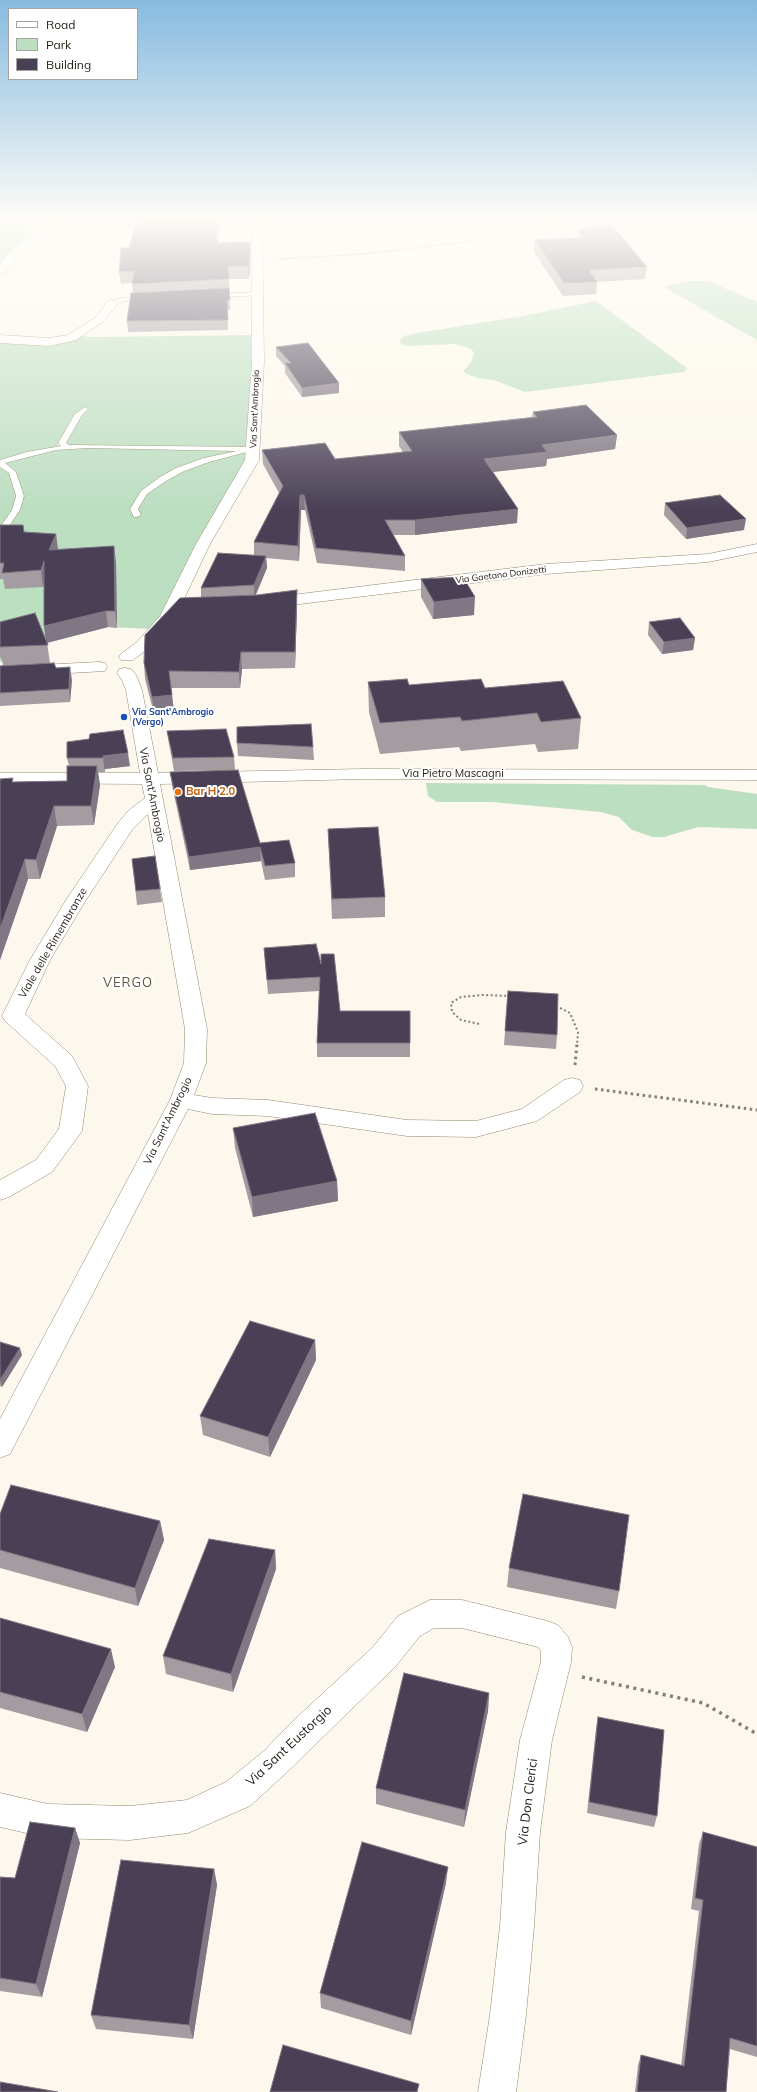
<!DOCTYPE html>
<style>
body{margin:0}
#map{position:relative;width:757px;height:2092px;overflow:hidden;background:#fdf8ed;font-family:Mulish,sans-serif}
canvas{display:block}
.legend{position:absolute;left:8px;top:8px;width:130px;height:72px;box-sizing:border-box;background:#fff;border:1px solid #a6a4a1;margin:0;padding:5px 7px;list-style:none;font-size:12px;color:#211c13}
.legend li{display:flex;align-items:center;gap:8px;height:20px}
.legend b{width:20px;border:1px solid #a6a4a1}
</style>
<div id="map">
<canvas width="757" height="2092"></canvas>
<ul class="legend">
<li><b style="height:5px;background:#fff"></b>Road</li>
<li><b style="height:11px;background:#bcdec1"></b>Park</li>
<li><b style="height:11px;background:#494055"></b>Building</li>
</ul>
</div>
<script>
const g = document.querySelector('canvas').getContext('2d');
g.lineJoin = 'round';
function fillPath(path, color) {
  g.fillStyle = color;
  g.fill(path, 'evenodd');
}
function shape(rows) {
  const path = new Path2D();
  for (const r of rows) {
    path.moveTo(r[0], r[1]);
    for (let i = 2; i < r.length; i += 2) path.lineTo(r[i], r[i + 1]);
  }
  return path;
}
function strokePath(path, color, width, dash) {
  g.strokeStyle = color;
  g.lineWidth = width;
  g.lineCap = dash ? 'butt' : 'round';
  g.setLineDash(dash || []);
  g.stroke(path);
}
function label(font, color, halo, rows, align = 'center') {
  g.font = font + ' Mulish,sans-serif';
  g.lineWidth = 4;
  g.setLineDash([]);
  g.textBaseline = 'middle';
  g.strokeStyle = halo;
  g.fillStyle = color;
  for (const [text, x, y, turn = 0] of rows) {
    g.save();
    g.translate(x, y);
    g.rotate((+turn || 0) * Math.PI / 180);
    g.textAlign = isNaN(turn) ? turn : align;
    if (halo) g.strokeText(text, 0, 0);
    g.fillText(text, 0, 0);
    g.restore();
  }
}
const green = shape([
 [0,223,21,225,20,228,30,231,44,230,0,271],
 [691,281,708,281,757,302,757,340,664,287,673,284],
 [596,301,687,368,684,372,525,392,494,380,477,378,465,373,464,371,471,362,474,354,473,351,469,348,454,344,408,346,403,345,399,341,404,336,417,333,523,316],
 [77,335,90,337,251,335,251,455,153,629,108,627,43,644,26,656,0,662,0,339,33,342],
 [426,783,705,785,708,787,757,794,757,829,698,827,664,837,653,837,632,830,619,817,601,812,492,802,437,802,428,796]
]);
const pathFar3 = shape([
 [277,259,363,254,467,242,494,231,513,218]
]);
const pathFar2 = shape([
 [556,1006,570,1013,578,1032,577,1045],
 [479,1024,461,1020,452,1012,451,1003,461,997,483,995,511,996]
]);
const pathFar1 = shape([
 [575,1065,577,1044],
 [595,1089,757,1110]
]);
const path = shape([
 [582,1677,703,1703,757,1734]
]);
const lane = shape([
 [257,292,259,295,213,298,210,296,213,294,257,292],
 [147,296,149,297,149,299,121,302,112,305,109,303,120,298,147,296],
 [85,407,88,409,82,415,66,443,69,445,254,447,258,449,209,462,182,472,166,481,147,494,138,509,141,515,137,517,134,517,130,509,141,491,160,477,176,468,204,458,237,451,88,448,56,450,5,463,16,472,24,496,20,510,3,535,0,535,0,527,12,510,16,496,9,473,0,467,0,460,27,452,61,446,58,443,75,414,85,407]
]);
const street = shape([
 [57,218,68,218,16,257,4,273,0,274,0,264,8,253,57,218],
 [252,218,262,218,264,361,259,460,210,544,175,618,149,648,133,660,121,660,119,657,121,654,137,642,160,616,196,544,245,460,252,361,252,218],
 [542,218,552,218,566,240,565,242,557,242,542,218],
 [112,300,118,303,103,322,76,340,49,346,0,343,0,335,49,338,68,335,95,318,108,301,112,300],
 [757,544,757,552,708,562,546,574,267,608,261,606,259,603,261,600,267,598,546,564,708,554,757,544],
 [99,662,105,663,107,667,105,671,0,677,0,667,99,662],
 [125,668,131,669,136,675,142,690,158,773,363,769,757,770,757,780,363,779,160,784,207,1029,206,1063,194,1095,212,1098,268,1100,407,1120,476,1121,522,1109,564,1080,572,1078,580,1080,583,1086,580,1092,537,1121,476,1137,407,1136,268,1116,212,1114,188,1109,10,1454,0,1458,0,1419,170,1100,184,1063,185,1029,148,814,132,830,86,900,50,960,25,1014,72,1056,88,1086,82,1131,52,1172,9,1197,0,1200,0,1180,36,1160,59,1129,66,1086,55,1066,5,1021,2,1016,30,960,66,900,118,823,129,810,145,798,142,784,0,783,0,773,140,773,126,690,122,680,117,673,119,669,125,668],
 [430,1600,462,1600,547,1621,558,1625,568,1637,572,1647,571,1662,552,1740,540,1832,534,1926,526,2015,516,2092,478,2092,490,2015,500,1926,506,1832,520,1740,541,1662,541,1651,538,1647,462,1628,434,1628,420,1636,395,1667,286,1773,250,1806,188,1833,130,1840,48,1838,0,1827,0,1793,48,1804,130,1806,187,1800,226,1782,264,1751,292,1722,373,1647,398,1616,430,1600]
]);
const wall = shape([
 [221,218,218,243,250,242,250,273,248,279,229,279,230,310,227,310,228,330,128,332,127,321,133,293,132,283,121,284,119,272,129,248],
 [578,230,647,267,645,279,597,282,596,294,563,296,534,252,535,240,577,238],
 [276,347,339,383,339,393,302,397,285,373,285,366,276,356],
 [533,412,617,435,615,449,547,459,546,466,493,472,517,523,415,535,393,535,405,556,405,571,317,563,305,510,301,510,299,561,266,558,267,568,256,595,297,606,295,668,242,669,240,688,171,688,174,712,154,714,145,679,144,663,201,597,201,588,254,555,254,542,279,493,263,464,262,450,335,459,385,454,403,452,399,446,399,432,532,417],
 [665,503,744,530,686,539,664,515],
 [0,525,24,532,56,534,58,549,116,562,117,628,108,627,47,643,50,663,56,668,72,680,70,702,0,706,0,666,3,665,2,660,0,657,0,622,46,640,44,584,43,587,5,589,3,579,0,579],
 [421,579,474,615,433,619,421,597],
 [649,622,695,638,693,650,662,654,648,635],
 [368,682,409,685,485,688,581,718,578,749,538,752,535,744,461,751,459,747,380,754,369,712],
 [167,731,234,757,235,770,174,771,169,744],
 [67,742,130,766,105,769,105,772,98,772,100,785,94,825,57,826,40,879,28,879,0,960,13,778,13,782,67,781,69,766,67,758],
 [237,743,313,747,314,760,238,756],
 [170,772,260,843,295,863,295,877,265,880,261,861,190,870,172,785],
 [328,829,385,897,385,917,332,919],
 [132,859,160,889,162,902,137,905],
 [264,948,321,964,340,1011,410,1043,410,1057,317,1057,317,1043,319,991,268,994],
 [508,991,557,1035,556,1049,504,1045],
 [233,1128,337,1181,338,1201,253,1217,235,1148],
 [315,1340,316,1360,270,1457,203,1435,200,1416],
 [0,1342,22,1355,2,1387,0,1386],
 [0,1514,160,1521,164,1540,138,1606,0,1568],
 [275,1550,276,1569,233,1692,166,1674,163,1656],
 [509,1568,619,1591,616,1609,507,1587],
 [0,1618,115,1667,87,1732,0,1708],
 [489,1693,488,1711,464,1827,376,1804,376,1788],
 [598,1717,657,1816,654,1827,587,1813,596,1729],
 [75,1828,80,1843,42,1997,0,1991,0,1877,15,1878],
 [703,1832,757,1847,757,2057,730,2049,726,2092,635,2092,638,2065,641,2055,681,2066,699,1911,691,1909,699,1844],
 [214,1869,217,1885,193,2039,96,2029,91,2015],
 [446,1883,411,2035,321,2008,320,1993]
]);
const shadedWall = shape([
 [219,218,221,218,216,255,215,243],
 [250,242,250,273,248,279,248,266],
 [339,383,339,393,302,397,302,388],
 [617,435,615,449,547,459,546,466,483,473,484,459,542,445],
 [300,495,304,495,305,510,301,510,299,561,298,546],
 [518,509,517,523,415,535,415,520],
 [746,519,744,530,686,539,687,528],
 [56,534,58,550,49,550],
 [114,546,116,562,117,628,115,611],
 [266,556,267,568,254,598,254,585],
 [44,561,47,577,43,587,41,570],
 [297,590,297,606,295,668,295,652],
 [475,597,474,615,433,619,434,602],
 [106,611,108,627,46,643,44,626],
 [695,638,693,650,662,654,664,642],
 [241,652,242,669,240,688,239,672],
 [70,667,72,680,70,702,69,689],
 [172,695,174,712,154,714,152,697],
 [128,753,130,766,105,769,105,772,103,758,103,756],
 [97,766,100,785,94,825,91,806],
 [54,806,57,826,40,879,36,860],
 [260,847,261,861,190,870,189,857],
 [25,859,28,879,0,960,0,929],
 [337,1181,338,1201,253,1217,252,1197],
 [315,1340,316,1360,270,1457,268,1437],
 [20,1348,22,1355,2,1387,0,1380],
 [160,1521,164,1540,138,1606,135,1588],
 [275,1550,276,1569,233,1692,231,1674],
 [111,1649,115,1667,87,1732,82,1714],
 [489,1693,488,1711,464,1827,465,1810],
 [75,1828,80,1843,42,1997,36,1984],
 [448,1867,446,1883,411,2035,411,2021],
 [214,1869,217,1885,193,2039,189,2025]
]);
const building = shape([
 [138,218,219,218,215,243,250,242,250,261,248,266,228,267,229,279,132,284,134,271,119,272,121,248,129,248,138,218],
 [611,224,647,267,589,270,597,282,564,283,535,240,582,238,578,230,611,224],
 [229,288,230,300,227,300,228,320,127,321,131,293,229,288],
 [308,343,339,383,302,388,285,363,291,363,276,347,308,343],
 [586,405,617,435,542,445,547,452,484,459,518,509,415,520,385,520,405,556,316,548,304,495,300,495,298,546,254,542,283,486,262,450,325,443,335,459,385,454,412,451,399,432,537,417,533,412,586,405],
 [720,495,746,519,687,528,665,503,720,495],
 [0,525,23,525,24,532,56,534,49,550,114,546,115,611,106,611,44,626,44,561,41,570,2,573,4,563,0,563,0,525],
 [218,553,266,556,254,585,201,588,218,553],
 [463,577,475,597,434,602,421,579,463,577],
 [297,590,295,652,241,652,239,672,169,671,172,695,152,697,144,663,145,635,180,598,257,595,297,590],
 [35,613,48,645,0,647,0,622,35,613],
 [680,618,695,638,664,642,649,622,680,618],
 [54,663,56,668,70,667,69,689,0,693,0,666,54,663],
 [407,679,409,685,481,679,485,688,563,681,581,718,541,722,537,713,462,721,460,717,380,723,368,682,407,679],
 [311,724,313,747,237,743,237,727,311,724],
 [226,729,234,757,173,758,167,731,226,729],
 [123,730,128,753,103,756,103,758,67,758,67,742,89,739,90,734,123,730],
 [67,766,97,766,91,806,54,806,36,860,25,859,0,929,0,779,13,778,12,782,67,781,67,766],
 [238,770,260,843,289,840,295,863,265,866,260,847,189,857,170,772,238,770],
 [378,827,385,897,332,899,328,829,378,827],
 [155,856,160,889,136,891,132,859,155,856],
 [316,944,321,964,321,954,334,954,340,1011,410,1011,410,1043,317,1043,320,977,267,980,264,948,316,944],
 [508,991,558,994,557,1035,505,1031,508,991],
 [315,1113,337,1181,252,1197,233,1128,315,1113],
 [250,1321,315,1340,268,1437,200,1416,250,1321],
 [0,1342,20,1348,0,1380,0,1342],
 [11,1485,160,1521,135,1588,0,1550,0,1514,11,1485],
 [523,1494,629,1515,619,1591,509,1568,523,1494],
 [209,1539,275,1550,231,1674,163,1656,209,1539],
 [0,1618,111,1649,82,1714,0,1692,0,1618],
 [404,1673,489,1693,465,1810,376,1788,404,1673],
 [598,1717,664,1730,657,1816,589,1802,598,1717],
 [30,1822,75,1828,36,1984,0,1978,0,1877,15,1878,30,1822],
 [703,1832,757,1847,757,2046,730,2038,726,2092,637,2092,641,2055,684,2066,703,1900,695,1898,703,1832],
 [362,1842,448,1867,411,2021,320,1993,362,1842],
 [121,1860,214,1869,189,2025,91,2015,121,1860],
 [283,2045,419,2084,417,2092,270,2092,283,2045],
 [0,2082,58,2092,0,2092,0,2082]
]);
const markers = [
 [124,717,4,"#1a4fb4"],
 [178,792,4,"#e8710a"]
];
const farStreetnames = [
 ["Via Sant'Ambrogio",255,409,-88],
 ["Via Gaetano Donizetti",501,575,-7]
];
const farTransitnames = [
 ["Via Sant'Ambrogio",132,712],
 ["(Vergo)",132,722]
];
const streetNames = [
 ["Via Pietro Mascagni",453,774],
 ["Via Sant'Ambrogio",152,795,79],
 ["Viale delle Rimembranze",53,943,-60],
 ["Via Sant'Ambrogio",168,1121,-64]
];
const foodNames = [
 ["Bar H 2.0",186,792]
];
const quarterNames = [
 ["VERGO",128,983]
];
const nearStreetnames = [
 ["Via Sant Eustorgio",289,1746,-43],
 ["Via Don Clerici",528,1802,-83]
];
fillPath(green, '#bcdec1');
strokePath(lane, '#93876f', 1);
strokePath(street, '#93876f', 1);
strokePath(pathFar3, '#847f75', 1.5, [1, 1.5]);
strokePath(pathFar2, '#847f75', 2, [2, 2.5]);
strokePath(pathFar1, '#847f75', 3, [2.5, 3.5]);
strokePath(path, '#847f75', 3.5, [3, 4.5]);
fillPath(lane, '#fff');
fillPath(street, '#fff');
fillPath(wall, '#a39ca1');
fillPath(shadedWall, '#7f7783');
fillPath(building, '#494055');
strokePath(building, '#7f7783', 1);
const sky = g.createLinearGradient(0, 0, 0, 510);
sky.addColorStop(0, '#86bbe0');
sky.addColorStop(0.43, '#fefcf7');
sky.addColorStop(1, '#fefcf700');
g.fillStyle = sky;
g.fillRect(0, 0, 757, 510);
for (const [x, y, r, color] of markers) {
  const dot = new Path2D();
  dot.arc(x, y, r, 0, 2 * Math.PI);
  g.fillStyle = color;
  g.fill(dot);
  strokePath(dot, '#fff', 1.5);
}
label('9px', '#211c13', '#fff', farStreetnames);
label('bold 9px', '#164399', '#fff', farTransitnames, 'left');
label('11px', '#211c13', '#fff', streetNames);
label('bold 11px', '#c56008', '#fff', foodNames, 'left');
g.letterSpacing = '1px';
label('13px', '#625640', '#fff', quarterNames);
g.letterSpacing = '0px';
label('13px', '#211c13', '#fff', nearStreetnames);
</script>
